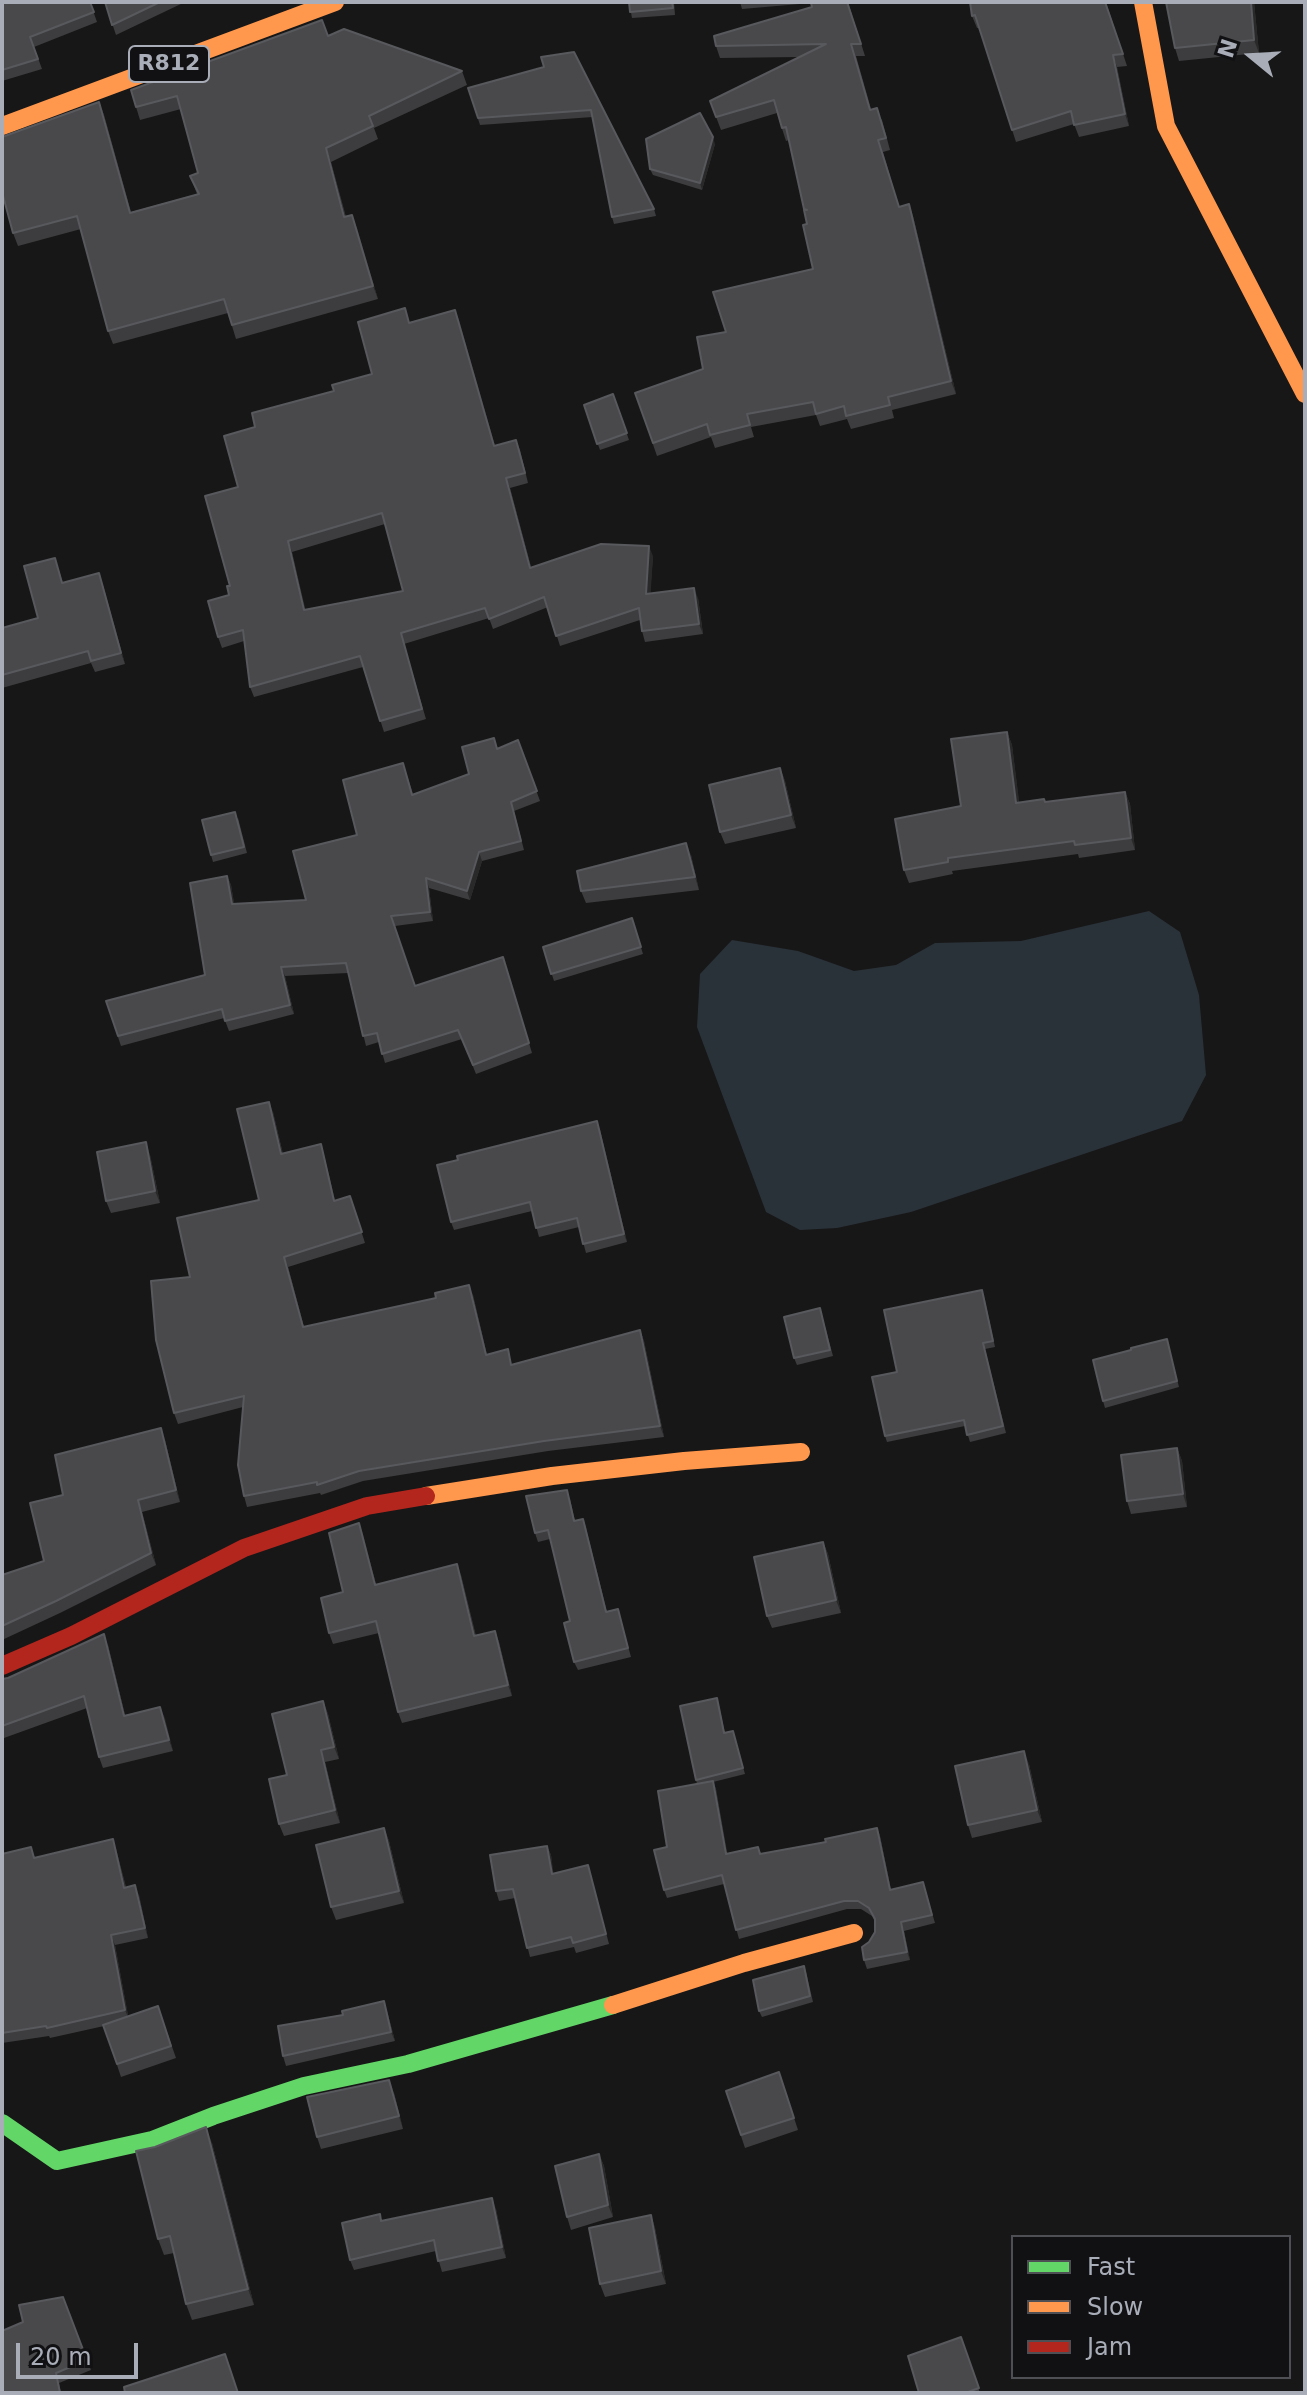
<!DOCTYPE html>
<style>
body{margin:0}
#map{position:relative;width:1307px;height:2395px;overflow:hidden;background:#171717;font-family:"DejaVu Sans",sans-serif}
canvas{display:block}
.frame{position:absolute;inset:0;border:4px solid #a8adb8;pointer-events:none}
.legend{position:absolute;left:1011px;top:2235px;width:280px;height:144px;box-sizing:border-box;background:#111113;border:2px solid #4d4f55;margin:0;padding:10px 14px;list-style:none;font-size:24px;color:#a8adb8}
.legend li{display:flex;align-items:center;gap:16px;height:40px}
.legend b{width:40px;border:2px solid #4d4f55}
.north{position:absolute;left:1211px;top:16px;width:80px;height:80px;-webkit-text-stroke:6px #111113;paint-order:stroke;rotate:288deg;font-size:22px;font-weight:700;line-height:32px;text-align:center;color:#a8adb8}
.north::after{content:'';display:block;margin:auto;width:28px;height:36px;background:#a8adb8;clip-path:polygon(50% 0,100% 100%,50% 72%,0 100%)}
.scale{position:absolute;left:16px;top:2343px;width:122px;height:36px;box-sizing:border-box;border:4px solid #a8adb8;border-top:0;padding-left:10px;font-size:24px;line-height:28px;white-space:nowrap;color:#a8adb8;-webkit-text-stroke:6px #111113;paint-order:stroke}
</style>
<div id="map">
<canvas width="1307" height="2395"></canvas>
<div class="frame"></div>
<ul class="legend">
<li><b style="height:10px;background:#63d668"></b>Fast</li>
<li><b style="height:10px;background:#ff974d"></b>Slow</li>
<li><b style="height:10px;background:#b3261e"></b>Jam</li>
</ul>
<div class="north">N</div>
<div class="scale">20 m</div>
</div>
<script>
const g = document.querySelector('canvas').getContext('2d');
g.lineJoin = 'round';
function fillPath(path, color) {
  g.fillStyle = color;
  g.fill(path, 'evenodd');
}
function shape(rows) {
  const path = new Path2D();
  for (const r of rows) {
    path.moveTo(r[0], r[1]);
    for (let i = 2; i < r.length; i += 2) path.lineTo(r[i], r[i + 1]);
  }
  return path;
}
function strokePath(path, color, width, dash) {
  g.strokeStyle = color;
  g.lineWidth = width;
  g.lineCap = dash ? 'butt' : 'round';
  g.setLineDash(dash || []);
  g.stroke(path);
}
function label(font, color, halo, rows, align = 'center') {
  g.font = font + ' "DejaVu Sans",sans-serif';
  g.lineWidth = 7;
  g.setLineDash([]);
  g.textBaseline = 'middle';
  g.strokeStyle = halo;
  g.fillStyle = color;
  for (const [text, x, y, turn = 0] of rows) {
    g.save();
    g.translate(x, y);
    g.rotate((+turn || 0) * Math.PI / 180);
    g.textAlign = isNaN(turn) ? turn : align;
    if (halo) g.strokeText(text, 0, 0);
    g.fillText(text, 0, 0);
    g.restore();
  }
}
const water = shape([
 [1149,911,1180,932,1199,995,1206,1075,1182,1121,911,1212,837,1228,800,1230,766,1212,697,1027,700,974,732,940,798,951,854,971,896,965,935,943,1021,941]
]);
const fast = shape([
 [2,2123,57,2161,152,2140,213,2116,304,2086,408,2064,613,2005]
]);
const slow = shape([
 [1143,2,1166,126,1305,394],
 [2,126,335,2],
 [426,1496,552,1476,684,1461,801,1452],
 [613,2005,744,1963,854,1933]
]);
const jam = shape([
 [2,1666,71,1636,244,1548,367,1506,426,1496]
]);
const wall = shape([
 [2,2,90,2,97,22,34,47,42,69,2,81],
 [105,2,185,2,116,35],
 [629,2,674,2,675,15,632,18],
 [740,2,848,2,865,56,856,56,871,109,882,120,890,150,883,152,899,207,909,204,913,216,956,394,892,410,894,418,851,429,847,419,820,426,816,415,751,427,754,437,715,448,711,437,657,456,635,393,703,369,726,332,813,269,807,224,789,140,786,141,777,113,721,130,710,101,799,57,720,58,716,46,812,7,811,3,742,9],
 [1106,2,1127,66,1117,67,1129,126,1079,137,1074,124,1016,142,979,28,977,28,972,16],
 [1254,2,1259,53,1179,61,1175,48],
 [328,36,462,71,467,85,374,128,378,139,331,162,346,217,352,215,378,299,236,339,228,313,113,344,108,331,81,229,18,246,13,233,6,136,99,102,104,115,131,212,197,194,190,176,198,173,181,109,140,120,136,107],
 [574,52,654,209,656,216,614,224,612,217,593,117,480,125,468,88,544,67],
 [715,144,702,190,653,175,650,169],
 [455,310,495,446,516,440,520,450,528,483,510,488,531,567,653,556,650,594,698,598,703,634,645,642,642,631,640,620,560,646,548,607,493,629,489,618,404,644,426,719,384,732,363,667,254,697,250,687,244,641,222,648,218,637,229,595,238,487,255,427,334,391,372,374,410,322],
 [385,524,403,591,305,610,292,552],
 [613,394,629,440,600,450,584,405],
 [55,558,63,583,103,585,125,664,95,672,91,663,2,688,2,628,38,618],
 [1007,732,1012,745,1019,803,1045,802,1125,792,1130,804,1135,850,1079,858,1078,854,952,871,953,874,909,883,904,870,961,806],
 [518,740,540,801,514,811,524,850,482,861,470,900,429,888,433,921,395,926,415,986,506,966,532,1053,476,1074,462,1039,385,1063,379,1042,366,1046,348,973,285,976,294,1014,229,1031,224,1018,121,1046,106,1001,205,975,227,876,231,885,234,904,306,900,357,835,403,763,413,794,469,774,498,748],
 [780,768,785,781,796,828,725,844,720,832],
 [238,818,247,853,213,862,211,855],
 [691,855,699,890,586,903,581,891],
 [632,918,643,954,554,981,543,947],
 [273,1112,283,1154,321,1144,324,1155,335,1201,350,1196,365,1243,288,1267,304,1327,473,1295,487,1355,513,1365,640,1330,644,1341,664,1437,548,1451,363,1481,321,1495,320,1493,247,1507,244,1496,243,1407,178,1424,174,1413,190,1277,259,1200],
 [600,1130,627,1242,586,1253,579,1227,539,1237,532,1211,454,1230,451,1222],
 [150,1155,160,1203,111,1213,106,1201],
 [984,1296,995,1347,985,1349,1006,1433,970,1442,965,1426,887,1442,885,1436],
 [822,1315,833,1356,797,1365,794,1358],
 [1167,1339,1179,1387,1105,1408,1103,1401],
 [165,1440,180,1502,142,1512,156,1565,60,1613,2,1640,2,1575,44,1561,63,1495],
 [1177,1448,1182,1461,1187,1507,1131,1514,1127,1501],
 [570,1499,575,1521,583,1519,586,1528,607,1612,618,1609,631,1657,578,1670,574,1662,570,1621,550,1539,538,1542,535,1533],
 [359,1523,376,1584,461,1575,476,1636,495,1631,499,1642,512,1696,402,1723,398,1712,379,1633,333,1644,329,1633,343,1592],
 [823,1542,828,1554,841,1613,772,1628,767,1616],
 [108,1645,125,1715,160,1707,173,1751,103,1768,99,1757,87,1708,4,1738,2,1731,2,1679],
 [323,1701,328,1714,339,1759,325,1762,340,1823,284,1836,279,1824,287,1775],
 [719,1705,725,1733,733,1731,745,1774,713,1782,716,1789,727,1854,758,1847,761,1854,826,1842,877,1828,880,1836,891,1890,923,1882,935,1923,904,1931,910,1960,867,1969,864,1960,869,1942,875,1932,875,1922,872,1916,861,1909,847,1909,739,1939,724,1884,667,1898,664,1890,667,1847,697,1784,696,1780],
 [1029,1764,1042,1822,972,1838,968,1825],
 [384,1828,389,1841,404,1903,336,1920,331,1907],
 [547,1846,551,1855,553,1874,591,1875,609,1944,576,1953,574,1947,530,1957,515,1898,499,1901,496,1891],
 [116,1849,126,1887,139,1895,148,1938,115,1945,128,2016,158,2006,176,2058,121,2077,104,2026,50,2038,49,2036,2,2043,2,1854,35,1857],
 [806,1972,813,2002,762,2017,759,2011],
 [387,2011,395,2041,286,2066,283,2056],
 [779,2072,798,2130,745,2148,726,2091],
 [394,2093,403,2129,321,2149,317,2137],
 [212,2143,254,2305,192,2320,186,2304,174,2253,164,2255,158,2239],
 [599,2154,604,2166,613,2217,571,2230,567,2217],
 [496,2209,506,2258,442,2272,436,2251,354,2270,350,2260],
 [651,2215,655,2228,666,2284,605,2297,600,2284],
 [63,2297,91,2370,59,2383,61,2393,2,2393,23,2322],
 [961,2337,980,2393,919,2393]
]);
const shadedWall = shape([
 [1251,2,1254,2,1259,53,1254,40],
 [1113,55,1117,67,1129,126,1125,114],
 [99,102,104,115,134,226,130,213],
 [713,137,715,144,702,190,700,183],
 [326,148,331,162,349,231,344,217],
 [909,204,913,216,956,394,951,381],
 [352,215,357,228,378,299,373,286],
 [455,310,459,320,498,456,494,446],
 [506,478,510,488,534,578,530,568],
 [288,541,292,552,308,620,304,610],
 [649,546,653,556,650,604,646,594],
 [99,573,103,585,125,664,121,653],
 [694,588,698,598,703,634,699,624],
 [1007,732,1012,745,1021,816,1016,803],
 [780,768,785,781,796,828,791,815],
 [1125,792,1130,804,1135,850,1131,838],
 [686,843,691,855,699,890,695,877],
 [479,852,482,861,470,900,467,891],
 [227,876,231,885,236,913,232,904],
 [426,878,429,888,433,921,430,912],
 [281,967,285,976,294,1014,290,1005],
 [269,1102,273,1112,285,1164,281,1154],
 [597,1121,600,1130,627,1242,624,1234],
 [146,1142,150,1155,160,1203,155,1191],
 [321,1144,324,1155,338,1212,334,1201],
 [284,1257,288,1267,307,1338,303,1327],
 [469,1285,473,1295,489,1365,486,1355],
 [640,1330,644,1341,664,1437,660,1426],
 [161,1428,165,1440,180,1502,176,1490],
 [1177,1448,1182,1461,1187,1507,1183,1494],
 [138,1500,142,1512,156,1565,151,1553],
 [583,1519,586,1528,609,1621,606,1612],
 [359,1523,363,1534,379,1596,375,1585],
 [823,1542,828,1554,841,1613,836,1600],
 [457,1564,461,1575,478,1647,474,1636],
 [495,1631,499,1642,512,1696,508,1685],
 [104,1634,108,1645,128,1727,124,1716],
 [323,1701,328,1714,339,1759,334,1747],
 [160,1707,165,1718,173,1751,169,1740],
 [321,1750,325,1762,340,1823,335,1810],
 [1024,1751,1029,1764,1042,1822,1037,1810],
 [713,1781,716,1789,729,1862,726,1854],
 [384,1828,389,1841,404,1903,399,1891],
 [877,1828,880,1836,893,1899,890,1890],
 [113,1839,116,1849,128,1897,124,1888],
 [547,1846,551,1855,555,1884,552,1874],
 [135,1885,139,1895,148,1938,145,1928],
 [901,1922,904,1931,910,1960,907,1952],
 [111,1935,115,1945,129,2020,125,2010],
 [384,2001,387,2011,395,2041,391,2032],
 [389,2080,394,2093,403,2129,399,2116],
 [206,2127,212,2143,254,2305,248,2289],
 [599,2154,604,2166,613,2217,608,2205],
 [492,2198,496,2209,506,2258,502,2247],
 [651,2215,655,2228,666,2284,661,2271]
]);
const building = shape([
 [2,2,90,2,94,12,30,37,38,59,2,70,2,2],
 [105,2,160,2,112,25,105,2],
 [629,2,672,2,673,8,630,12,629,2],
 [814,2,847,2,861,44,851,44,870,110,877,108,886,138,878,140,899,207,909,204,951,381,888,397,890,405,846,416,844,406,816,414,813,402,747,414,750,425,710,435,707,424,653,443,635,393,703,369,697,337,726,332,713,292,813,269,803,225,807,224,804,210,807,210,804,209,786,127,782,128,774,100,716,117,710,101,826,44,716,46,714,36,812,7,811,3,814,2],
 [970,2,1105,2,1123,54,1113,55,1125,114,1074,125,1071,111,1012,130,975,15,972,16,970,2],
 [1166,2,1251,2,1254,40,1175,48,1166,2],
 [322,20,328,36,344,29,462,71,369,116,373,126,326,148,344,217,352,215,373,286,232,325,224,299,108,331,77,216,13,233,2,192,2,137,99,102,130,213,199,194,190,176,198,173,177,96,136,107,131,90,322,20],
 [574,52,654,209,612,217,591,110,478,118,468,88,544,67,541,57,574,52],
 [700,113,713,137,700,183,650,169,646,139,700,113],
 [405,308,409,323,455,310,494,446,516,440,525,473,506,478,530,568,601,544,649,546,646,594,694,588,699,624,642,631,639,608,556,636,544,597,489,619,485,608,401,633,422,709,380,721,360,656,250,687,243,630,218,637,208,601,229,595,227,586,230,586,205,496,238,487,224,436,255,427,252,413,334,391,332,385,372,374,358,322,405,308],
 [382,513,403,591,304,610,288,541,382,513],
 [613,394,627,433,597,444,584,405,613,394],
 [55,558,62,583,99,573,121,653,91,661,88,651,2,675,2,628,38,618,24,566,55,558],
 [1007,732,1016,803,1044,799,1045,802,1125,792,1131,838,1075,845,1074,841,948,858,948,862,904,870,895,819,961,806,951,739,1007,732],
 [494,738,497,749,518,740,537,791,511,802,521,841,479,852,467,891,426,878,430,912,391,916,415,986,503,957,529,1043,473,1065,458,1030,382,1054,377,1033,363,1036,346,963,281,967,290,1005,225,1021,222,1009,118,1036,106,1001,205,975,190,883,227,876,232,904,306,900,293,851,357,835,343,780,403,763,412,795,469,774,462,747,494,738],
 [780,768,791,815,720,832,709,785,780,768],
 [235,812,244,847,211,855,202,820,235,812],
 [686,843,695,877,581,891,577,871,686,843],
 [632,918,641,947,551,974,543,947,632,918],
 [269,1102,281,1154,321,1144,334,1201,350,1196,362,1232,284,1257,303,1327,436,1298,435,1293,469,1285,486,1355,508,1349,511,1365,640,1330,660,1426,544,1441,359,1471,317,1485,317,1482,244,1496,238,1465,244,1396,174,1413,156,1340,151,1281,190,1277,177,1218,259,1200,237,1109,269,1102],
 [597,1121,624,1234,583,1244,577,1218,536,1228,530,1202,451,1222,437,1165,458,1160,457,1156,597,1121],
 [146,1142,155,1191,106,1201,97,1152,146,1142],
 [982,1290,993,1341,983,1343,1003,1426,967,1435,964,1420,885,1436,872,1377,897,1372,884,1310,982,1290],
 [820,1308,830,1350,794,1358,784,1317,820,1308],
 [1167,1339,1177,1381,1103,1401,1093,1360,1131,1350,1131,1348,1167,1339],
 [161,1428,176,1490,138,1500,151,1553,56,1601,2,1626,2,1575,44,1561,30,1503,63,1495,55,1455,161,1428],
 [1177,1448,1183,1494,1127,1501,1121,1455,1177,1448],
 [567,1490,574,1521,583,1519,606,1612,618,1609,628,1648,574,1662,564,1623,570,1621,548,1530,535,1533,526,1496,567,1490],
 [359,1523,375,1585,457,1564,474,1636,495,1631,508,1685,398,1712,376,1621,329,1633,321,1598,343,1592,329,1533,359,1523],
 [823,1542,836,1600,767,1616,754,1557,823,1542],
 [104,1634,124,1716,160,1707,169,1740,99,1757,84,1696,2,1726,2,1679,8,1678,104,1634],
 [717,1698,724,1733,733,1731,743,1768,696,1780,680,1706,717,1698],
 [323,1701,334,1747,321,1750,335,1810,279,1824,269,1779,287,1775,272,1714,323,1701],
 [1024,1751,1037,1810,968,1825,955,1766,1024,1751],
 [713,1781,726,1854,758,1847,760,1854,826,1842,825,1839,877,1828,890,1890,923,1882,932,1915,901,1922,907,1952,864,1960,862,1947,869,1942,875,1932,875,1919,869,1908,858,1901,844,1901,736,1930,722,1875,664,1890,654,1850,667,1847,658,1791,713,1781],
 [384,1828,399,1891,331,1907,316,1845,384,1828],
 [113,1839,124,1888,135,1885,145,1928,111,1935,125,2010,47,2028,46,2026,2,2033,2,1854,31,1847,34,1858,113,1839],
 [547,1846,552,1874,588,1865,606,1934,573,1943,571,1937,527,1948,513,1889,496,1891,490,1855,547,1846],
 [804,1966,810,1996,759,2011,753,1980,804,1966],
 [384,2001,391,2032,283,2056,278,2026,343,2015,342,2011,384,2001],
 [158,2006,171,2046,117,2064,103,2025,158,2006],
 [779,2072,794,2118,741,2135,726,2091,779,2072],
 [389,2080,399,2116,317,2137,307,2097,389,2080],
 [206,2127,248,2289,186,2304,170,2236,158,2239,136,2151,155,2147,206,2127],
 [599,2154,608,2205,567,2217,555,2166,599,2154],
 [492,2198,502,2247,438,2261,434,2240,350,2260,342,2223,380,2214,381,2221,492,2198],
 [651,2215,661,2271,600,2284,589,2228,651,2215],
 [63,2297,87,2360,56,2373,60,2393,2,2393,2,2331,23,2322,19,2305,63,2297],
 [961,2337,979,2388,965,2393,919,2393,908,2356,961,2337],
 [225,2354,238,2393,125,2393,124,2387,225,2354]
]);
const shields = [
 [169,64,80]
];
const shieldNames = [
 ["R812",169,64]
];
fillPath(water, '#2a3239');
strokePath(fast, '#63d668', 18);
strokePath(slow, '#ff974d', 18);
strokePath(jam, '#b3261e', 18);
fillPath(wall, '#3d3d3f');
fillPath(shadedWall, '#29292a');
fillPath(building, '#49494c');
strokePath(building, '#58595d', 2);
for (const [x, y, w] of shields) {
  const box = new Path2D();
  box.roundRect(x - w / 2, y - 18, w, 36, 6);
  g.fillStyle = '#111113';
  g.fill(box);
  strokePath(box, '#a8adb8', 2);
}
label('bold 22px', '#a8adb8', null, shieldNames);
</script>
